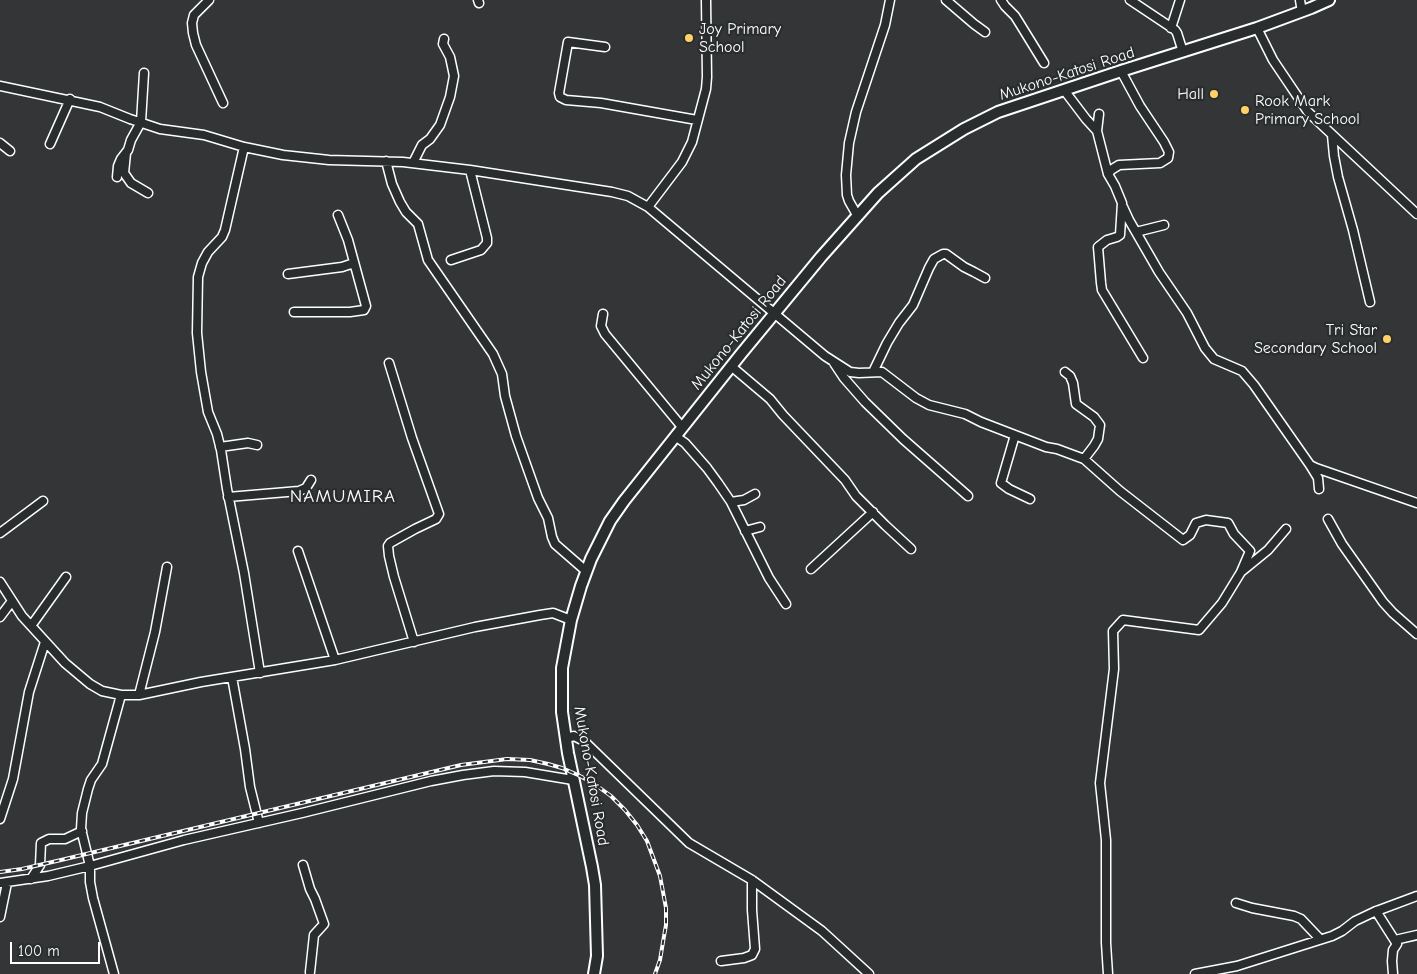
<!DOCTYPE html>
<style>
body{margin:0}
#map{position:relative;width:1417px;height:974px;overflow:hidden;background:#333536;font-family:"Comic Neue",sans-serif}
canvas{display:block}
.scale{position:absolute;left:10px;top:942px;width:90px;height:22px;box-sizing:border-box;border:2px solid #fff;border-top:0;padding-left:6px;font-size:15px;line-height:18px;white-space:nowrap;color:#fff;-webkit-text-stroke:4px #2a2d2e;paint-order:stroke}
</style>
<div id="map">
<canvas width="1417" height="974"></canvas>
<div class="scale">100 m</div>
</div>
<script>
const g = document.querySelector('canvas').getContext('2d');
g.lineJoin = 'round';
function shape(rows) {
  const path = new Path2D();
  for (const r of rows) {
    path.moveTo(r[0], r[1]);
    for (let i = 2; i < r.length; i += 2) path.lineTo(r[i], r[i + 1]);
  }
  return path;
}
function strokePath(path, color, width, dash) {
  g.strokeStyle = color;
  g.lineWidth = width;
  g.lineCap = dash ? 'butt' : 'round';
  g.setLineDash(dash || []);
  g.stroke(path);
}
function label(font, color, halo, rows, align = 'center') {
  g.font = font + ' "Comic Neue",sans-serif';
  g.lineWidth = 4.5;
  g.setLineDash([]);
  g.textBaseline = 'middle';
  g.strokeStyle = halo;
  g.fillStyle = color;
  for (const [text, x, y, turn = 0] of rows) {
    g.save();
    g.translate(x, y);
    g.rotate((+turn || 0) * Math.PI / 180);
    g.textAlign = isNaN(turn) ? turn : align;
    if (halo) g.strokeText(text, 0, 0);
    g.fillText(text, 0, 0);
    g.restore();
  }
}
const minor = shape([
 [209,0,194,15,192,23,193,33,196,45,223,103],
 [478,0,479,3],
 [946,0,974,24,985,32],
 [1001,0,1005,6,1015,16,1020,24,1044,63],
 [1130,0,1175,30,1177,33,1183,52],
 [1300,0,1302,12],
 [1171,28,1180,0],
 [1257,28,1273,60,1308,112,1417,214],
 [605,47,568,42,559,93,560,97,566,100,601,103,697,120],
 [1121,71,1140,106,1164,142,1169,152,1168,158,1160,163,1119,165,1111,170,1108,174,1115,186,1122,203,1120,235,1117,237,1107,240,1098,247,1101,283,1102,290,1143,358],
 [0,86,100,107,130,119,160,129,204,135,244,147,283,155,329,160,403,162,470,170,612,192,628,196,648,207,825,356,850,372,859,373,882,372,916,398,929,405,965,414,981,422,1046,447,1057,449,1084,459,1120,491,1183,540,1190,535,1196,523,1206,520,1228,523,1234,534,1250,551,1241,572],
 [1064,90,1086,119,1097,131],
 [1099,114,1097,131,1108,174],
 [1332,135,1334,156,1338,177,1353,230,1370,302],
 [0,143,10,151],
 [50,144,70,99],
 [244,147,225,230,222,237,208,252,202,263,198,277,197,333,201,372,208,412,217,434,221,450,227,489,244,573,260,673],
 [126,153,124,173,131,183,148,193],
 [386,161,392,184,400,202,406,212,418,224,428,260,493,354,502,374,505,396,516,436,538,498,548,518,552,537,555,544,586,571],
 [413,163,422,145,430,139,440,125,450,97,454,76,450,57,443,44,444,39],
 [117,177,118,166,121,159,128,150,131,140,141,122,144,73],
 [648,207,682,162,692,142,706,89,707,77,706,0],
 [1123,207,1129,220,1159,272,1187,313,1205,348,1214,359,1242,371,1254,385,1310,465,1318,478,1319,489],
 [857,215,849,201,847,195,846,175,849,143,856,112,885,25,890,0],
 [1136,232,1164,225],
 [451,260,481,250,487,243,487,238,470,170],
 [288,274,342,267,354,263],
 [294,312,350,312,364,310,366,306,348,240,338,215],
 [603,314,601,326,605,334,682,427],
 [389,363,412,438,439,514,436,519,415,529,390,543,388,546,389,556,394,577,414,642],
 [834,363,844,378,865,402,903,439,968,496],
 [731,366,770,399,783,415,845,480,856,496,885,525,911,549],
 [873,372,887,343,899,323,913,305,929,268,934,259,943,254,946,254,964,267,974,272,985,278],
 [1065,372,1070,376,1073,383,1076,404,1094,417,1100,425,1098,439,1094,446,1084,459],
 [1015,435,1001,483,1009,489,1030,499],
 [675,436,685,443,707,468,718,483,731,502],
 [220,447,248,443,257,445],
 [1310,465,1316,468,1417,503],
 [755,494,744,500,731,502,769,578,786,604],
 [228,497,299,491,306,488,311,480],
 [1328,519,1342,544,1383,602,1393,613,1417,634],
 [745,531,760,527],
 [0,533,43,501],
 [298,551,335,660],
 [811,569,873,512],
 [0,582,22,616,65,663,90,684,102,691,121,695,139,695,201,682,335,660,475,627,540,615,553,613,571,620],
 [0,617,12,601],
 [31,626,66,577],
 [232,677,245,749,250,787,259,823],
 [139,695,155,632,167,567],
 [566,738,574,736,584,741,689,843,752,880,822,931,869,974],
 [0,819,13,779,29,692,45,642],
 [303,865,310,889,315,899,324,924,314,935,310,972],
 [31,879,40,865,41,843,49,839,65,839,82,831],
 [0,883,48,876,90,866,184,840,302,813,431,781,463,775,494,771,525,772,573,780],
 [1236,903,1252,908,1294,916,1301,919,1320,939],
 [1376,911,1397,944,1393,950,1392,961,1393,974],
 [0,917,7,883],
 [1395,940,1417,935],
 [721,961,744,958,752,955,755,949,752,910,752,880],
 [114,974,93,898,90,882,90,866,81,829,82,813,88,789,91,780,102,764,121,695],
 [1108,974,1106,943,1106,840,1100,783,1114,669,1113,631,1123,620,1199,630,1222,603,1241,572,1268,550,1286,529],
 [1195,974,1237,966,1332,936,1342,931,1355,921,1374,912,1417,896]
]);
const major = shape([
 [594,974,597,956,595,885,592,867,568,753,562,712,562,668,571,620,581,586,591,559,610,521,624,501,741,354,821,257,878,193,916,159,964,129,998,112,1121,71,1257,28,1311,8,1329,0]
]);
const rail = shape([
 [0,872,22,869,61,860,461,765,507,759,530,760,548,764,562,768,578,775,593,783,611,796,625,810,637,825,647,841,660,876,666,908,666,925,663,942,660,960,655,974]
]);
const markers = [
 [689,38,5,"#ffd166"],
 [1214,94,5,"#ffd166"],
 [1245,110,5,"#ffd166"],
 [1387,339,5,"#ffd166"]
];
const poiNames = [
 ["Joy Primary",699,29],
 ["School",699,47],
 ["Hall",1204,94,"right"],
 ["Rook Mark",1255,101],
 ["Primary School",1255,119],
 ["Tri Star",1377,330,"right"],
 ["Secondary School",1377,348,"right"]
];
const streetNames = [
 ["Mukono-Katosi Road",1067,74,-18],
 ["Mukono-Katosi Road",739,333,-51],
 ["Mukono-Katosi Road",591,776,80]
];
const quarterNames = [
 ["NAMUMIRA",343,497]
];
strokePath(minor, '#fff', 11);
strokePath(major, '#fff', 14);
strokePath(minor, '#2a2d2e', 8);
strokePath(major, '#2a2d2e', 10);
strokePath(rail, '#fff', 4);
strokePath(rail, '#2a2d2e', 2, [5.5]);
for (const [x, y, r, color] of markers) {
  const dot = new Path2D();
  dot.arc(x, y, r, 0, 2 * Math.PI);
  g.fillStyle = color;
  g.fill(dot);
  strokePath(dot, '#2a2d2e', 2);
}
label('16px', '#fff', '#2a2d2e', poiNames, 'left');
label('16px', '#fff', '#2a2d2e', streetNames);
g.letterSpacing = '1px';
label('19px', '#fff', '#2a2d2e', quarterNames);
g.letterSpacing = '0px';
</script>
